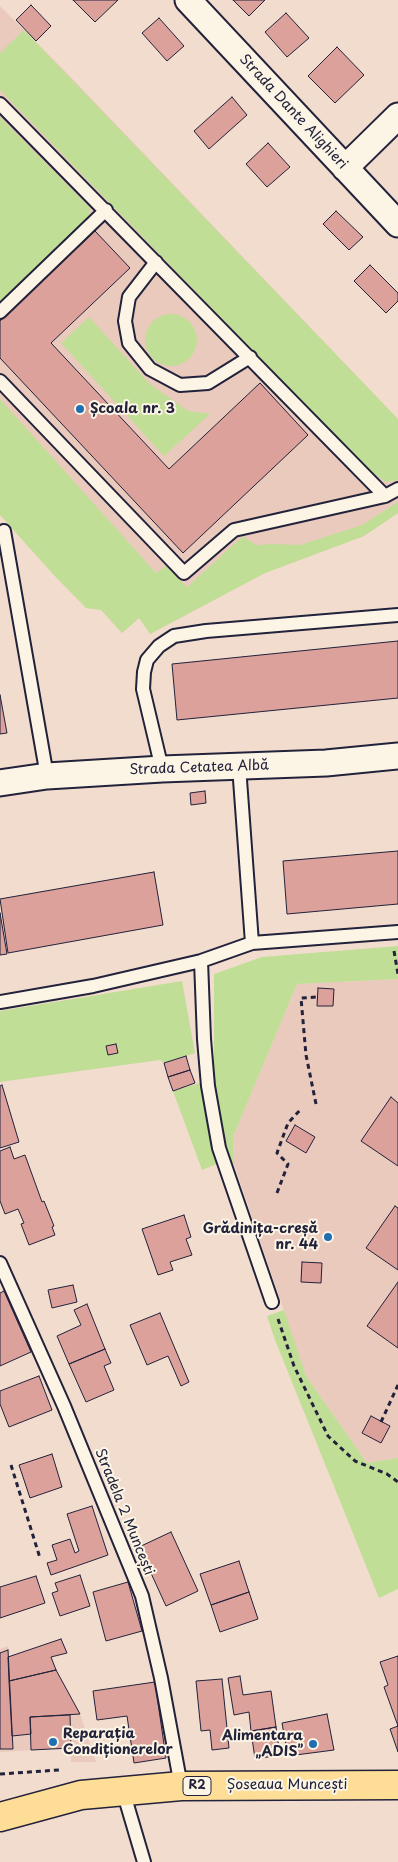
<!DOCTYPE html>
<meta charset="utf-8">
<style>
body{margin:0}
canvas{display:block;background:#f2dcce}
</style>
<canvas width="398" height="1862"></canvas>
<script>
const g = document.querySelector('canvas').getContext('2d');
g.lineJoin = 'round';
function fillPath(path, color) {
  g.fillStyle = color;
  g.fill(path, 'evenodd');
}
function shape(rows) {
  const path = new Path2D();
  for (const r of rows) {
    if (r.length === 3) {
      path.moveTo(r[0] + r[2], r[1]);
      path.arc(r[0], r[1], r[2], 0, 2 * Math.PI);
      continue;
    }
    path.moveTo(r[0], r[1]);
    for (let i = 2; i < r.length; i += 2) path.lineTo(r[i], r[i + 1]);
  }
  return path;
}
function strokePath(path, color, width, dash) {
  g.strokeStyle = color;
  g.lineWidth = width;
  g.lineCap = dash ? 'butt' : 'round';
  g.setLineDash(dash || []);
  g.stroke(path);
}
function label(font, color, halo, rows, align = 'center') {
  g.font = font + ' "Playpen Sans",sans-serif';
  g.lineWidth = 4;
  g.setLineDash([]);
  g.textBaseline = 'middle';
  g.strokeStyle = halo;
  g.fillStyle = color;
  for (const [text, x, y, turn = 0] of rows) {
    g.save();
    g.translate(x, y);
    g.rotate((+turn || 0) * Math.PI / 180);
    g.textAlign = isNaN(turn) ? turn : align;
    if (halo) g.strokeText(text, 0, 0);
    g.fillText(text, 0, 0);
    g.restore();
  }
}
const built = shape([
 [0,6,63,69,398,419,398,513,364,536,265,573,150,634,139,618,122,633,101,610,86,608,52,573,0,515],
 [398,979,398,1458,367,1463,306,1376,234,1164,233,1137,297,984],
 [8,1646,10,1681,56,1670,80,1714,96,1762,71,1762,71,1748,0,1752,0,1649]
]);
const green = shape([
 [24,30,398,419,398,480,386,482,370,471,0,90,0,53],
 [0,117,90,208,89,218,0,306],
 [171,340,26],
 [89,317,150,384,188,411,210,414,164,456,61,343],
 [0,399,156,573,166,566,187,587,243,536,256,545,273,544,300,545,362,525,398,502,398,513,364,536,265,573,150,634,139,618,122,633,101,610,86,608,52,573,0,515],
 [398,946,398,979,297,984,233,1137,234,1164,229,1163,214,1082,214,974,262,957],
 [182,981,195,1053,164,1063,160,1060,0,1082,0,1011],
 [203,1082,217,1164,202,1170,173,1091],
 [284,1310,306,1376,367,1463,398,1458,398,1589,379,1598,275,1340,267,1316]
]);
const building = shape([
 [73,0,118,0,95,22,73,0],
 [233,0,265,0,249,16,233,0],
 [31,5,51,26,36,41,16,20,31,5],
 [286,13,309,38,287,57,265,32,286,13],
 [159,18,184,46,167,61,142,33,159,18],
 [337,47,364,75,335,103,308,76,337,47],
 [232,97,247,115,209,149,194,131,232,97],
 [268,143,290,167,267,187,246,164,268,143],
 [336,211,363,237,349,250,323,224,336,211],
 [95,231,130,268,51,343,169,469,260,383,308,435,183,553,0,358,0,321,95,231],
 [370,265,398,293,398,301,386,313,354,281,370,265],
 [398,641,398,698,177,720,172,664,398,641],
 [0,695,7,733,0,734,0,695],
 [205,791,206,803,191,805,190,793,205,791],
 [398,851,398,904,287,914,283,861,398,851],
 [154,872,163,925,8,953,0,899,154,872],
 [0,913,7,954,0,955,0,913],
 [318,988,334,989,333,1006,317,1006,318,988],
 [116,1044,118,1053,108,1055,106,1046,116,1044],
 [186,1056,190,1070,168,1077,164,1063,186,1056],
 [190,1070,195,1083,173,1091,168,1077,190,1070],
 [2,1085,19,1142,0,1148,0,1086,2,1085],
 [391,1097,398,1103,398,1166,361,1141,391,1097],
 [295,1125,315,1137,306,1153,286,1141,295,1125],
 [10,1147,14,1159,25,1155,42,1202,44,1201,54,1226,52,1227,55,1235,29,1245,21,1224,24,1223,18,1209,5,1214,0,1201,0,1151,10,1147],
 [395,1206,398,1208,398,1270,366,1248,395,1206],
 [184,1215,191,1237,186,1239,192,1255,170,1262,173,1270,158,1275,142,1229,184,1215],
 [302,1262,322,1263,321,1283,301,1282,302,1262],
 [398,1282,398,1348,367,1326,398,1282],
 [73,1285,77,1302,52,1308,48,1290,73,1285],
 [4,1291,31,1352,0,1366,0,1293,4,1291],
 [87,1304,105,1349,69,1364,57,1336,81,1325,74,1310,87,1304],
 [160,1313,189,1382,181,1386,168,1356,147,1365,130,1325,160,1313],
 [105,1349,111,1363,104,1366,114,1390,86,1402,69,1364,105,1349],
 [39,1376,52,1410,9,1427,0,1404,0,1391,39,1376],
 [371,1416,390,1426,381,1443,362,1433,371,1416],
 [52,1454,62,1487,30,1498,19,1465,52,1454],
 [92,1506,108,1555,51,1575,47,1563,57,1560,52,1545,70,1539,75,1553,79,1551,67,1514,92,1506],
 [171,1532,198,1591,166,1606,139,1547,171,1532],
 [239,1561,249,1592,211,1605,200,1574,239,1561],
 [80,1575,90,1606,60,1616,52,1593,58,1591,55,1583,80,1575],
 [36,1576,45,1603,0,1618,0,1587,36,1576],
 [128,1582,142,1631,106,1641,93,1592,128,1582],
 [249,1592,258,1619,220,1632,211,1605,249,1592],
 [61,1639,67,1653,51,1657,56,1670,9,1681,8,1657,61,1639],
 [8,1650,13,1749,0,1749,0,1653,8,1650],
 [398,1656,398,1726,384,1687,388,1685,380,1662,398,1656],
 [56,1670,80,1714,30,1717,31,1734,12,1736,9,1681,56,1670],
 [240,1676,243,1695,271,1691,276,1727,251,1731,249,1712,234,1715,228,1678,240,1676],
 [222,1679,229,1748,212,1750,210,1730,201,1731,196,1681,222,1679],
 [155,1682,166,1758,134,1763,127,1716,97,1720,93,1691,155,1682],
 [327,1714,334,1750,288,1756,282,1723,327,1714],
 [70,1715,71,1748,31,1750,30,1717,70,1715],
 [398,1726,398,1752,390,1729,398,1726],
 [276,1727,280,1755,255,1759,251,1731,276,1727]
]);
const path = shape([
 [394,951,398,974],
 [316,1104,306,1055,301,998,317,997],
 [277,1193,288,1164,277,1153,288,1123,301,1109],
 [278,1319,294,1366,328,1436,355,1461,387,1474,398,1482],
 [381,1422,398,1385],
 [11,1465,40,1558],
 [0,1774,59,1770]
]);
const lane = shape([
 [0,104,385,496,398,489],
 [156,262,129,297,125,321,129,343,150,369,180,385,208,383,250,357],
 [0,312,106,210],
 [0,381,184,573,234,530,385,496],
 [4,531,47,776],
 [162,769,143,689,144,672,147,660,159,646,174,636,206,631,398,615],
 [252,943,398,932],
 [201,961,204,1039,208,1086,219,1148,272,1302],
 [0,1002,93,986,201,961,252,943,239,766],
 [0,1263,64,1406,142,1596,161,1678,181,1786],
 [123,1791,144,1862]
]);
const street = shape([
 [188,0,398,224],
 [345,168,398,116],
 [0,783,47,776,162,769,326,763,398,756]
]);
const primary = shape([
 [0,1817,81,1795,181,1786,398,1785]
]);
const markers = [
 [80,409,5,"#1f6fb2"],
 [328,1237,5,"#1f6fb2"],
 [53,1742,5,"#1f6fb2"],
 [313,1744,5,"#1f6fb2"]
];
const shields = [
 [197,1786,28]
];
const shieldNames = [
 ["R2",197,1786]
];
const streetNames = [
 ["Strada Dante Alighieri",293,112,47],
 ["Strada Cetatea Albă",199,768,-2],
 ["Stradela 2 Muncești",124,1512,68],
 ["Șoseaua Muncești",287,1785]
];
const poiNames = [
 ["Școala nr. 3",90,409],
 ["Grădinița-creșă",318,1229,"right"],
 ["nr. 44",318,1245,"right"],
 ["Reparația",63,1734],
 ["Condiționerelor",63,1750],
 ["Alimentara",303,1736,"right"],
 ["„ADIS”",303,1752,"right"]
];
fillPath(built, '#ebcabe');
fillPath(green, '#c1de96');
fillPath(building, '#dba19a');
strokePath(building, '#22223b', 1);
strokePath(lane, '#22223b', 16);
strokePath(street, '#22223b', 29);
strokePath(primary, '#22223b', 31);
strokePath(path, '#22223b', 3, [5, 4]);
strokePath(lane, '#fcf5e5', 12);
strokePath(street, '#fcf5e5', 25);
strokePath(primary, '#fedd96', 28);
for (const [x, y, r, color] of markers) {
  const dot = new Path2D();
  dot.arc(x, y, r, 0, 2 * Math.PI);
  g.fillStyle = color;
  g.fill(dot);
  strokePath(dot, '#fcf5e5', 2);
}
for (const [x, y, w] of shields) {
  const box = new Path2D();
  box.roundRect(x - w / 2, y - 9.5, w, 19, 4);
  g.fillStyle = '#fcf5e5';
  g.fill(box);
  strokePath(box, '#22223b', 1);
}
label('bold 12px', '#22223b', null, shieldNames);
label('14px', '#22223b', '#fcf5e5', streetNames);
label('bold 14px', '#22223b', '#fcf5e5', poiNames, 'left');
</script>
